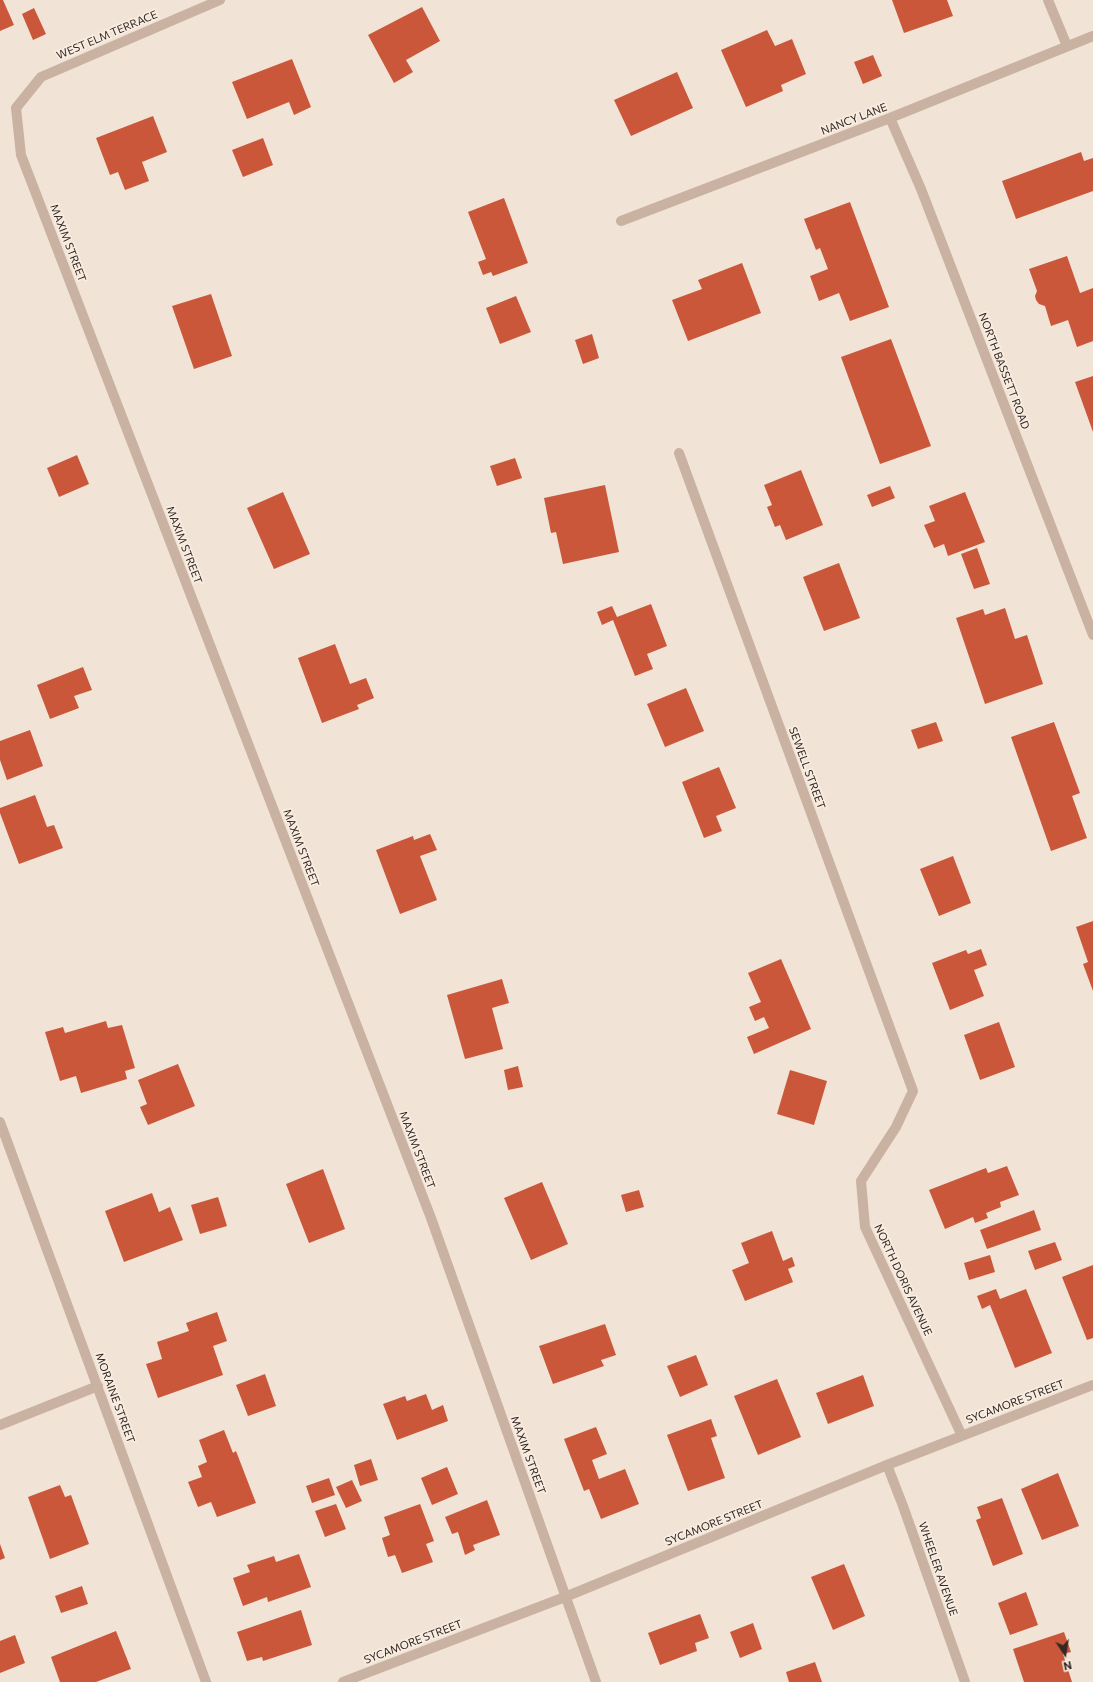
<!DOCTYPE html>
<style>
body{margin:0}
#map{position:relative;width:1093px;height:1682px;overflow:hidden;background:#f1e3d5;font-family:Commissioner,sans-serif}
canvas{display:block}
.north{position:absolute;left:1045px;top:1634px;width:40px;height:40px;-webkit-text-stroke:3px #f9ede1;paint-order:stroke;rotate:168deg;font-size:11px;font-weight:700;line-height:16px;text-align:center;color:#332824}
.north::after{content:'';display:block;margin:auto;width:14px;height:18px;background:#332824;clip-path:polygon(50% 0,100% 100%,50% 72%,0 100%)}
</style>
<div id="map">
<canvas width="1093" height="1682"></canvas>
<div class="north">N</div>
</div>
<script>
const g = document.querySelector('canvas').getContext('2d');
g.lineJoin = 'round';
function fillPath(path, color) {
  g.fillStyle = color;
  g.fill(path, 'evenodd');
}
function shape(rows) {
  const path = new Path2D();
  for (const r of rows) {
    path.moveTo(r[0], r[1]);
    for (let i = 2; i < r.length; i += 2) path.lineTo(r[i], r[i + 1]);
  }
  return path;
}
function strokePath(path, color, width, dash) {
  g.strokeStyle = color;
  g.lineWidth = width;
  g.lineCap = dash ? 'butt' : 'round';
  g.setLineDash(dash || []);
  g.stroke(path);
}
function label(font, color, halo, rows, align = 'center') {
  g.font = font + ' Commissioner,sans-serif';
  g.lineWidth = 3.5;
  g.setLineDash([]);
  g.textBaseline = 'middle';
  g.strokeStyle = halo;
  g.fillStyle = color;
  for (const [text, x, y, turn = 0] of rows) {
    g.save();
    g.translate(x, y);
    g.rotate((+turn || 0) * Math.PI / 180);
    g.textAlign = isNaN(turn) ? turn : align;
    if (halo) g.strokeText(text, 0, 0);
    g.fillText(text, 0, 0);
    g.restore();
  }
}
const building = shape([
 [0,0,3,0,14,25,0,31],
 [892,0,947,0,953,16,904,33],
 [422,7,440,41,406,60,413,72,394,83,368,35],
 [34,8,46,34,33,40,22,14],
 [767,30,775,46,792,39,806,74,781,85,783,91,746,107,721,50],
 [873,55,882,76,863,84,854,62],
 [292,59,311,107,294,115,289,102,247,119,232,82],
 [677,72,693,108,631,136,614,100],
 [153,116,167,152,142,162,149,181,125,190,118,172,110,175,96,138],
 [263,138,273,165,243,177,232,150],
 [1081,152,1084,161,1093,158,1093,191,1016,219,1002,181],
 [504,198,528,263,493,276,491,272,483,275,478,262,486,259,468,212],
 [850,202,889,307,850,321,839,293,819,301,810,276,828,269,820,248,816,250,804,219],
 [1067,256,1080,293,1093,288,1093,341,1077,347,1068,320,1051,326,1045,306,1039,304,1036,300,1035,296,1037,291,1029,269],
 [742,263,761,313,688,341,672,300,702,289,698,280],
 [211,294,232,356,194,369,172,306],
 [516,296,531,332,500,344,486,308],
 [592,334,599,358,583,364,575,340],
 [891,339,931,446,880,464,841,357],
 [1093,376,1093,432,1075,382],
 [77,455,89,484,59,497,47,468],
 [515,458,522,478,497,486,490,466],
 [801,470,823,525,786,540,780,525,775,527,767,507,772,505,764,485],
 [605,485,619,552,563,564,556,532,551,533,544,498],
 [890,486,895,498,872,507,867,495],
 [283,492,310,554,274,569,247,508],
 [965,492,985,542,948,556,944,544,934,548,924,525,935,521,929,506],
 [977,548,990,584,974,589,961,554],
 [839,563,860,618,824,631,803,577],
 [651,604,667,646,647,654,653,669,635,676,613,620,602,625,597,612,612,606,617,617],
 [1005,608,1015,639,1027,635,1043,684,985,704,956,618,983,609,985,615],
 [335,644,350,684,366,678,374,698,357,705,359,709,322,723,298,658],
 [83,667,92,690,74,696,79,708,50,719,37,685],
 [686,688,704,731,665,747,647,704],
 [936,722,943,741,918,749,911,730],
 [1054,722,1080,793,1072,796,1087,838,1051,851,1011,737],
 [30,730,43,766,7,780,0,760,0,741],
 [719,767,736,808,716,816,722,831,704,838,682,782],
 [35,795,47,827,54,825,63,848,19,864,0,813,0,808],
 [430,834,437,850,420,856,437,900,400,914,376,850,413,836,414,840],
 [953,856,971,903,939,916,920,869],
 [1093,921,1093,991,1083,964,1088,962,1076,927],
 [981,949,987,965,974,970,984,996,950,1010,932,963,966,950,968,954],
 [781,959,811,1029,754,1054,747,1037,769,1028,764,1017,755,1021,749,1007,761,1002,748,973],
 [502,979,509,1003,492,1008,503,1049,465,1059,447,995],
 [106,1021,108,1028,122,1025,135,1068,125,1071,127,1079,81,1093,76,1076,60,1081,45,1032,63,1027,65,1033],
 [999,1022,1015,1067,980,1080,964,1035],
 [178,1064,195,1106,148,1125,140,1107,147,1104,138,1080],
 [518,1066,523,1087,508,1090,504,1070],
 [790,1070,827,1081,814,1125,777,1114],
 [1007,1166,1019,1195,1000,1202,1001,1207,986,1213,988,1218,975,1223,973,1217,945,1229,929,1190,986,1168,988,1173],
 [323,1169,345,1229,309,1243,286,1184],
 [542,1182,568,1244,531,1260,504,1198],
 [639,1190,644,1207,626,1212,621,1195],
 [152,1193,159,1212,170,1207,183,1240,124,1262,105,1211],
 [218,1197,227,1226,200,1234,191,1205],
 [1034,1210,1041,1230,987,1249,980,1230],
 [772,1231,783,1261,792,1257,795,1266,788,1269,793,1282,745,1301,732,1270,749,1263,741,1243],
 [1055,1242,1062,1260,1035,1270,1028,1251],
 [990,1255,995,1272,969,1280,964,1263],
 [1093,1265,1093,1338,1087,1340,1062,1277],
 [996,1289,1000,1299,1026,1289,1052,1353,1015,1368,990,1305,982,1309,977,1296],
 [217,1312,227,1341,213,1346,223,1375,158,1398,146,1364,162,1359,157,1342,189,1331,186,1323],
 [605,1324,616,1355,601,1360,604,1366,553,1384,539,1346],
 [696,1355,708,1385,680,1397,667,1366],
 [265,1374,276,1406,248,1416,236,1385],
 [863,1375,874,1406,828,1424,816,1393],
 [777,1379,801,1437,758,1455,734,1396],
 [426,1394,432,1410,443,1405,448,1421,397,1440,383,1404,405,1396,407,1401],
 [711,1419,717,1436,711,1438,725,1478,688,1491,667,1435],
 [596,1427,607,1454,592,1460,599,1479,625,1469,639,1504,601,1519,589,1489,584,1491,564,1439],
 [224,1430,233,1453,236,1451,256,1503,217,1517,211,1502,198,1507,188,1482,202,1477,198,1466,207,1462,199,1440],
 [371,1459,378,1480,360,1486,354,1465],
 [447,1467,458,1494,432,1505,421,1478],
 [1058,1473,1079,1526,1042,1540,1021,1489],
 [329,1478,335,1495,312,1503,306,1486],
 [352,1480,362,1501,346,1508,336,1487],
 [60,1485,65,1497,71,1495,89,1544,50,1559,28,1497],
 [1002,1498,1023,1554,993,1566,976,1520,981,1518,977,1507],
 [487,1500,500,1535,473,1545,475,1550,465,1555,458,1532,452,1534,445,1517],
 [336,1504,346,1529,325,1537,315,1511],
 [420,1504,434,1541,426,1544,433,1562,402,1573,395,1555,388,1557,382,1538,390,1535,384,1517],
 [0,1544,5,1558,0,1560],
 [299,1554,311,1587,268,1602,267,1597,243,1606,233,1578,250,1572,247,1565,274,1556,276,1562],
 [844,1564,865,1616,833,1630,811,1577],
 [82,1586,88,1604,61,1613,55,1596],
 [1026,1592,1038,1625,1010,1635,998,1603],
 [301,1610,312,1645,263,1661,262,1657,247,1661,237,1632],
 [700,1614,709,1638,695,1643,697,1651,660,1665,648,1633],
 [753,1623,762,1649,740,1658,730,1632],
 [116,1631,131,1669,96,1682,60,1682,51,1657],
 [1064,1632,1071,1652,1063,1654,1072,1682,1024,1682,1013,1649],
 [15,1635,25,1663,0,1673,0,1641],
 [815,1662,822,1682,789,1682,786,1672]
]);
const minor = shape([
 [220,0,41,77,16,108,21,155,431,1218,596,1682],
 [1048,0,1067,46],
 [890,118,921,189,1093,635],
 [621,221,890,118,1093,36],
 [679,453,913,1091,896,1127,861,1181,865,1227,962,1436],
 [0,1122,206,1682],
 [0,1425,98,1386],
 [887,1465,903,1506,965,1682],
 [343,1682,565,1597,887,1465,1093,1385]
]);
const streetNames = [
 ["WEST ELM TERRACE",107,35,-23],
 ["NANCY LANE",854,119,-21],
 ["MAXIM STREET",68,243,69],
 ["NORTH BASSETT ROAD",1004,371,69],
 ["MAXIM STREET",184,545,69],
 ["SEWELL STREET",807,768,70],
 ["MAXIM STREET",301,848,69],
 ["MAXIM STREET",417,1150,69],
 ["NORTH DORIS AVENUE",903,1280,65],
 ["MORAINE STREET",115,1398,70],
 ["SYCAMORE STREET",1015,1402,-21],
 ["MAXIM STREET",528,1455,70],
 ["SYCAMORE STREET",714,1523,-22],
 ["WHEELER AVENUE",938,1569,71],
 ["SYCAMORE STREET",413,1642,-21]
];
fillPath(building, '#ca573a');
strokePath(minor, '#c9b2a1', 10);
label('11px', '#332824', '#f9ede1', streetNames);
</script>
